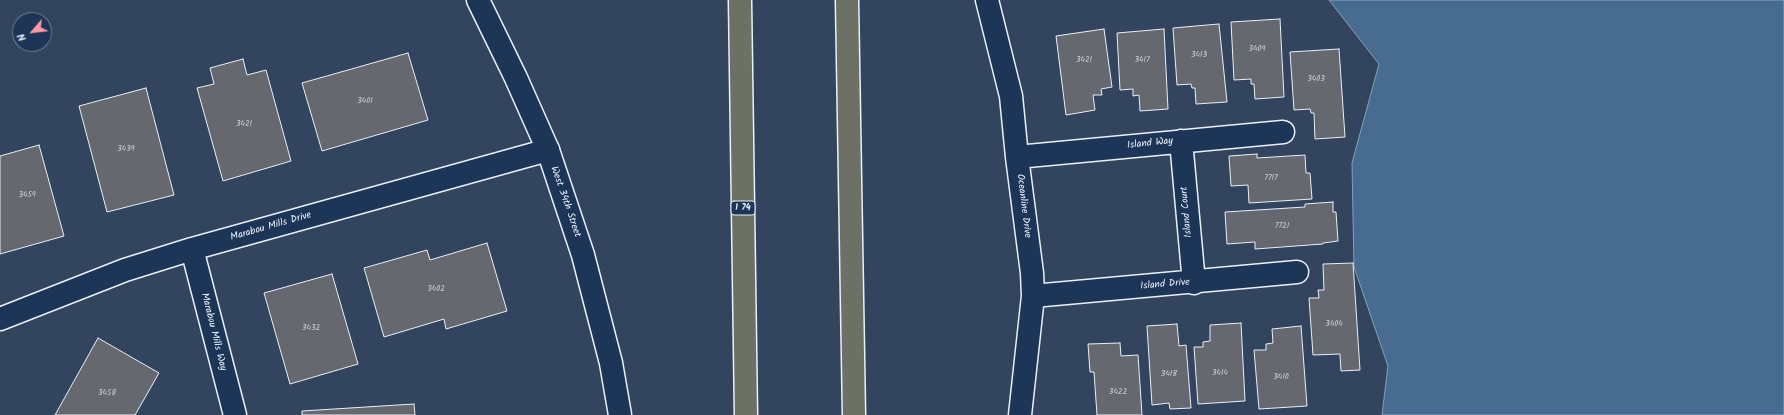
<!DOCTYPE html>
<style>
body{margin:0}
#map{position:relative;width:1784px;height:415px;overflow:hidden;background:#33445e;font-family:Kalam,sans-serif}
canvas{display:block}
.north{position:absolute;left:12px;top:12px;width:40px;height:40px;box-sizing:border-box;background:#1d3557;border:1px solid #6e8097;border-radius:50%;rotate:242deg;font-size:11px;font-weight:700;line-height:16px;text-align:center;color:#e8f1f8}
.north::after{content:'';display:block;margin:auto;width:14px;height:18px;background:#ff9aa2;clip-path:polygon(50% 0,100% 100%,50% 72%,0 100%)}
</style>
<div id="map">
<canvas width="1784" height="415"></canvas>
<div class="north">N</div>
</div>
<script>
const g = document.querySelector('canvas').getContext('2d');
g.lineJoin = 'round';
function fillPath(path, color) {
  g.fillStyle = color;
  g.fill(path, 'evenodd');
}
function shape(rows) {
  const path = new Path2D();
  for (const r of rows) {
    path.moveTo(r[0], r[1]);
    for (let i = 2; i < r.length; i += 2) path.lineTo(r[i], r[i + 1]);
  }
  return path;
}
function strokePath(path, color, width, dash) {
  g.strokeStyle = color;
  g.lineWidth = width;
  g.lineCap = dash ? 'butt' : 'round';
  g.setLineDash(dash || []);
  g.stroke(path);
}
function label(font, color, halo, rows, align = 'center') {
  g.font = font + ' Kalam,sans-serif';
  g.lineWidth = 3.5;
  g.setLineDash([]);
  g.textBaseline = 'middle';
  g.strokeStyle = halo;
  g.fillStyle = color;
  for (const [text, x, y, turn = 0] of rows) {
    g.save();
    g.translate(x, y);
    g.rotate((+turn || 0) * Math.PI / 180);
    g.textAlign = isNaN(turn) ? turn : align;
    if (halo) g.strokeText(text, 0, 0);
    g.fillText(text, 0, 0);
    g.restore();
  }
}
const water = shape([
 [1329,0,1784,0,1784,415,1382,415,1388,366,1354,267,1352,163,1379,64,1329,0]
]);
const building = shape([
 [1280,19,1284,97,1255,99,1254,84,1251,84,1251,79,1234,80,1231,22,1280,19],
 [1219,24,1227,102,1196,104,1195,88,1192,88,1191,84,1177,85,1173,28,1219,24],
 [1104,29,1112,87,1101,89,1102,95,1093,95,1095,110,1066,115,1056,36,1104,29],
 [1164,29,1168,109,1140,111,1139,95,1133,96,1133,89,1120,90,1117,33,1164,29],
 [1339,49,1345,137,1315,139,1314,113,1311,113,1310,109,1294,110,1290,52,1339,49],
 [408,53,428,120,322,151,302,83,408,53],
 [243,59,247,75,266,70,291,161,223,181,197,88,214,84,210,68,243,59],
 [146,88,174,195,107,212,79,106,146,88],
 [39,145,64,236,0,254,0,156,39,145],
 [1257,154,1257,158,1305,155,1306,173,1310,173,1312,199,1249,203,1248,185,1231,186,1229,156,1257,154],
 [1333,202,1333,212,1336,212,1338,241,1323,243,1323,244,1255,249,1255,242,1227,244,1225,212,1305,207,1305,204,1333,202],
 [487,243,507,311,446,329,444,319,384,337,364,268,427,250,430,260,487,243],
 [1353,263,1360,370,1341,371,1340,354,1313,355,1309,298,1319,298,1318,290,1324,290,1323,264,1353,263],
 [332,274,358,364,290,384,264,293,332,274],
 [1241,323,1245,401,1198,404,1194,347,1203,347,1203,342,1210,341,1210,325,1241,323],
 [1177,324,1179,346,1186,345,1191,408,1170,409,1169,403,1152,405,1147,326,1177,324],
 [1301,326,1307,406,1259,409,1254,350,1266,350,1266,344,1273,343,1272,329,1301,326],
 [98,338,159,373,135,415,55,415,98,338],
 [1120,343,1121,356,1138,355,1142,415,1097,415,1094,372,1090,372,1088,344,1120,343],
 [414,404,415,415,302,415,302,411,414,404]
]);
const minor = shape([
 [987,0,1011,96,1017,157,1032,273,1033,296,1020,415],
 [1181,141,1194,283],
 [1017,157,1283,132],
 [192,249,235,415],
 [1033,296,1297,272],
 [0,319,125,270,192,249,548,150]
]);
const tertiary = shape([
 [478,0,516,78,548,150,583,255,611,363,620,415]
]);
const motorway = shape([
 [740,0,746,415],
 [847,0,854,415]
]);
const numberNames = [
 ["3409",1257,50],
 ["3413",1199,56],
 ["3421",1084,61],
 ["3417",1142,61],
 ["3403",1316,80],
 ["3401",365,102],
 ["3421",244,125],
 ["3439",126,150],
 ["7717",1271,179],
 ["3459",27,196],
 ["7721",1282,227],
 ["3402",436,290],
 ["3404",1334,325],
 ["3432",311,329],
 ["3414",1220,374],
 ["3418",1169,375],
 ["3410",1281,378],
 ["3422",1118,393],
 ["3458",107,394]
];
const shields = [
 [743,208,24]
];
const shieldNames = [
 ["I 74",743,208]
];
const streetNames = [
 ["Island Way",1150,144,-6],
 ["West 34th Street",565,202,71],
 ["Oceanline Drive",1023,206,83],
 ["Island Court",1187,212,-95],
 ["Marabou Mills Drive",271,227,-16],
 ["Island Drive",1165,285,-5],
 ["Marabou Mills Way",213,332,76]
];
fillPath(water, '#476c8f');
strokePath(water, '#87a1b9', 1);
fillPath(building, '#65686f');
strokePath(building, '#e8f1f8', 1);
strokePath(minor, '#e8f1f8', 25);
strokePath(tertiary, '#e8f1f8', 25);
strokePath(motorway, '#e8f1f8', 25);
strokePath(minor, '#1d3557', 22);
strokePath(tertiary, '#1d3557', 22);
strokePath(motorway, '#6c7065', 22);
label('8px', '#c7cfd6', null, numberNames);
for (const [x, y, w] of shields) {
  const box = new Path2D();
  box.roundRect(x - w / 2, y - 7, w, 14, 3);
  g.fillStyle = '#1d3557';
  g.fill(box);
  strokePath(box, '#e8f1f8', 1);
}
label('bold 9px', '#e8f1f8', null, shieldNames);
label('10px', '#e8f1f8', '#1d3557', streetNames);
</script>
